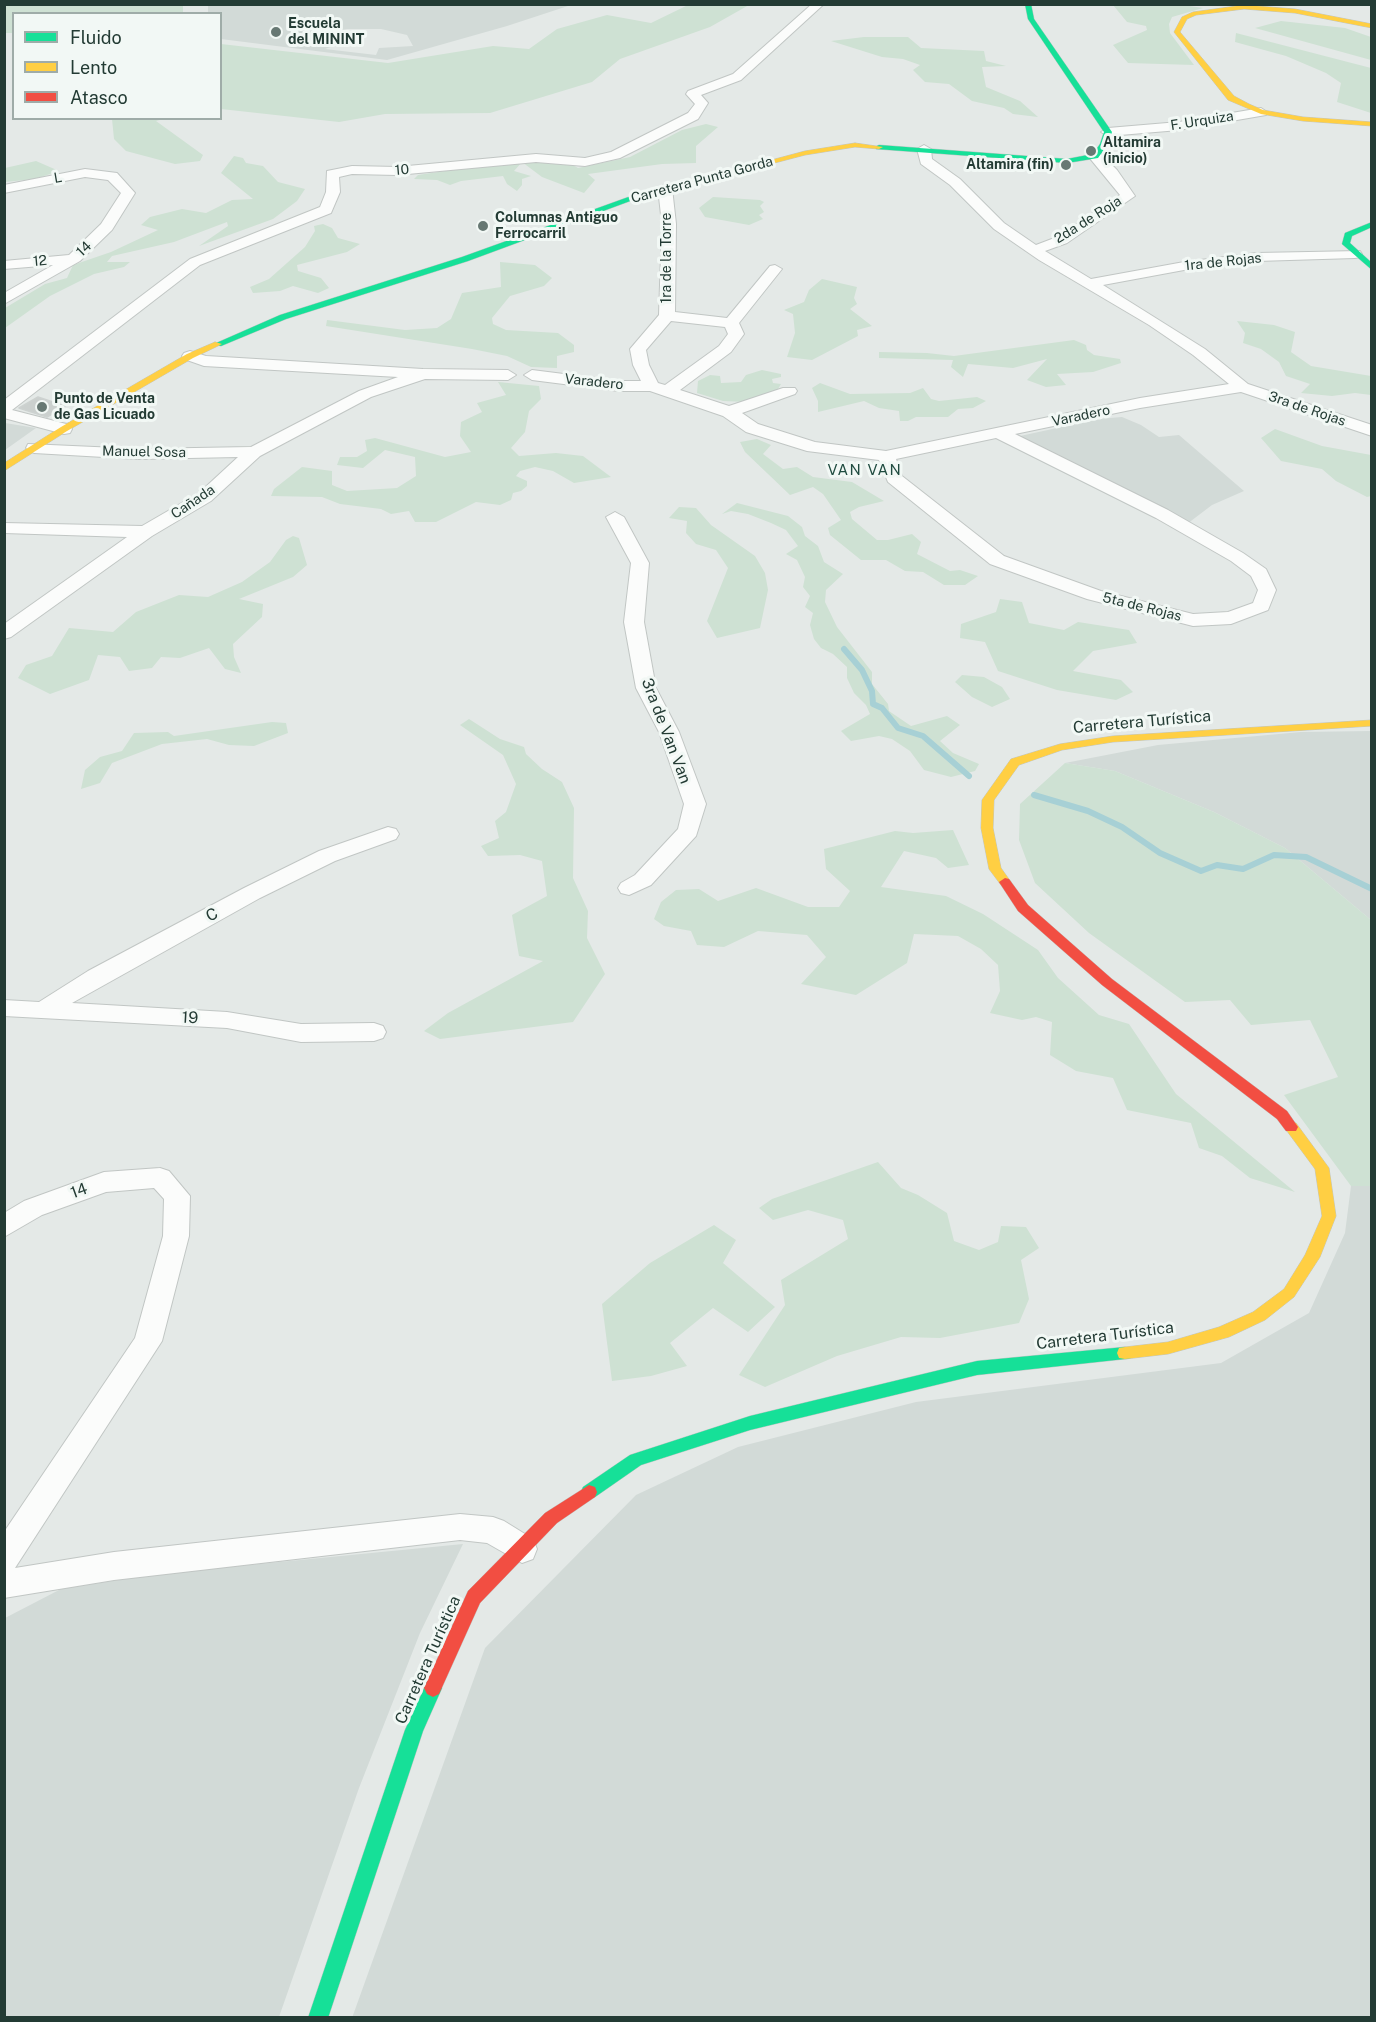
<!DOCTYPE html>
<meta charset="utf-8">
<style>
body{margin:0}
#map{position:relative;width:1376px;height:2022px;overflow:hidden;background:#e4e9e7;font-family:"Public Sans",sans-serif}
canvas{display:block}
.frame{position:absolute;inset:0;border:6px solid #233b34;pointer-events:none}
.legend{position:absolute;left:12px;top:12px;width:210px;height:108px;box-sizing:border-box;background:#f2f8f5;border:2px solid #9faca8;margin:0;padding:8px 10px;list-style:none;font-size:18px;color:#233b34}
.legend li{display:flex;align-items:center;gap:12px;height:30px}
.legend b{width:30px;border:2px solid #9faca8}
</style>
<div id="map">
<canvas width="1376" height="2022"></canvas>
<div class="frame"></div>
<ul class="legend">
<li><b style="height:8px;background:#16e098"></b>Fluido</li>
<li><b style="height:8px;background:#ffcf43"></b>Lento</li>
<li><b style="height:8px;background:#f24e42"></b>Atasco</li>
</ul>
</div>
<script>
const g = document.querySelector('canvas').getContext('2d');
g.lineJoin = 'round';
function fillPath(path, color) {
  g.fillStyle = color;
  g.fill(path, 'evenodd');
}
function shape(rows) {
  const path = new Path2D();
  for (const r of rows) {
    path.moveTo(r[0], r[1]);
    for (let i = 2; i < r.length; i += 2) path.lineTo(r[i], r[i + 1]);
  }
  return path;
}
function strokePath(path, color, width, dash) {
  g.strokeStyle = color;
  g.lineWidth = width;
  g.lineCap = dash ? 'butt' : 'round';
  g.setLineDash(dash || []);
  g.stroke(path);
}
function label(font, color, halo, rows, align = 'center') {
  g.font = font + ' "Public Sans",sans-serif';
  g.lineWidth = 6;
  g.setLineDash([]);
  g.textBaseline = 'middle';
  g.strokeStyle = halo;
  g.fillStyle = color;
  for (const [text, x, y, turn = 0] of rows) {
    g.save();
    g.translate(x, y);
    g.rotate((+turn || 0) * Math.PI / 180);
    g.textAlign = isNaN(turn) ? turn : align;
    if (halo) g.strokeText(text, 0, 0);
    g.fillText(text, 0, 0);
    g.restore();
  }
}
const built = shape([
 [208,5,208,4,571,5,507,26,387,60,221,39,220,14,208,13],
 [347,29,381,29,407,35,413,46,379,48,376,55,325,49,339,44,319,34],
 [1122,417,1141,425,1159,437,1179,435,1244,491,1212,505,1187,524,1020,436,1099,419],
 [4,423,5,423,36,428,5,450],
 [1371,731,1371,920,1285,848,1214,812,1115,771,1065,763,1158,745,1301,732],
 [1351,1186,1371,1186,1371,2017,352,2018,485,1648,636,1495,738,1447,916,1402,1221,1363,1309,1313,1345,1233],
 [463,1544,420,1633,359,1788,279,2017,5,2018,5,1618,61,1589,157,1574]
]);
const green = shape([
 [1176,4,1203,8,1172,17,1169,24,1170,33,1194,65,1128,63,1113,45,1147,30,1146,26,1127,22,1113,5],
 [4,5,183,5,183,13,14,14,13,33,5,33],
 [688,5,749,5,710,27,620,59,592,82,490,113,385,114,339,122,221,109,221,44,388,63,493,46,529,49,557,29,607,15,651,23],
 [1281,21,1345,28,1371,37,1371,60,1255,28],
 [1236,33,1371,68,1371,113,1337,102,1341,83,1326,73,1286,56,1235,42],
 [864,37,908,37,921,48,984,51,986,61,1006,66,982,67,986,87,1020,101,1038,117,1013,114,1004,108,972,101,949,84,925,82,913,70,920,65,903,59,882,57,831,41],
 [112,119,163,119,156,121,203,155,200,161,175,164,126,151,114,139],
 [706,124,718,127,696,146,696,163,662,164,588,174,595,180,584,193,542,177,522,162,514,171,531,176,522,179,522,185,517,191,507,184,503,176,461,181,450,185,437,180,414,179,418,175,519,160,571,164,578,168,630,157,682,130],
 [234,156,243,158,246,163,263,166,278,182,305,189,297,201,273,219,199,246,228,226,227,222,174,242,112,256,107,262,130,262,124,267,94,274,50,296,5,328,5,308,45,284,67,278,73,265,111,252,158,230,141,225,150,217,182,209,206,213,232,200,253,199,221,173],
 [36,161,59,171,35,179,5,182,5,168],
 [713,197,760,200,764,202,760,206,764,212,759,215,763,219,749,225,705,217,699,208],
 [323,224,332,228,338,238,360,244,347,252,297,265,298,271,321,278,329,288,318,293,293,286,280,291,253,293,250,287,269,279,305,247,315,231,314,226],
 [500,262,535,265,552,278,544,286,510,296,492,318,493,324,506,330,558,333,574,345,574,352,557,356,557,368,531,367,507,356,472,349,326,326,327,320,405,330,437,328,451,319,462,293,501,287],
 [822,279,857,287,854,298,857,304,850,309,872,326,857,330,858,336,812,360,787,357,795,333,793,314,784,310,804,302,809,290],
 [1237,321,1274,325,1295,332,1291,352,1311,366,1371,376,1371,395,1355,393,1332,396,1301,393,1310,384,1286,376,1279,362,1261,349,1243,343,1245,333],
 [1074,340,1086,345,1087,350,1094,355,1120,359,1121,363,1093,372,1057,374,1066,385,1046,387,1027,380,1047,359,1013,368,968,364,963,377,951,367,953,360,879,358,879,352,927,353,954,356],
 [762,370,781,374,781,377,772,379,773,383,781,384,778,389,746,402,723,401,697,393,698,381,710,375,720,376,721,383,741,382,746,375],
 [498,382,539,386,541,399,529,411,525,432,511,448,519,456,556,453,583,456,611,477,574,483,553,471,535,467,520,471,516,476,527,481,527,486,521,491,513,493,511,500,500,505,476,502,436,522,415,522,409,511,391,514,381,509,340,504,322,497,271,496,274,489,302,467,332,471,332,485,347,491,397,488,416,476,415,457,385,450,363,468,337,465,340,457,357,457,367,451,365,440,375,438,445,457,471,452,460,436,461,422,482,412,477,403,506,395],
 [820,383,850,394,910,393,923,388,931,399,939,401,977,397,986,401,973,408,958,409,948,417,916,417,908,421,900,421,899,411,879,408,864,401,818,412,818,401,812,388],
 [1275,429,1322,446,1371,455,1371,496,1367,497,1336,481,1322,469,1281,461,1261,438],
 [757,439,771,445,763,454,783,469,797,467,813,477,852,482,884,501,859,507,850,512,852,519,877,540,888,540,912,534,921,542,917,554,950,571,960,570,978,576,965,585,944,585,923,572,905,571,886,560,861,560,830,535,828,528,841,520,823,494,813,487,790,495,745,452,740,442],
 [737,503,788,516,802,527,805,536,818,546,824,562,843,574,826,590,825,602,837,627,872,672,872,684,888,704,889,711,911,726,947,716,960,725,940,741,953,753,979,764,975,771,951,777,924,770,910,751,892,739,879,736,851,741,841,731,870,714,866,705,854,693,847,678,847,667,833,654,821,648,814,639,810,625,813,613,805,607,810,596,803,587,805,577,797,560,786,554,798,546,786,530,771,523,748,514,731,511,722,514],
 [679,507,696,508,711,525,755,556,765,573,768,590,760,628,717,638,707,621,728,568,716,550,696,544,686,533,687,521,669,518],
 [293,536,299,538,307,565,293,577,239,599,263,604,262,617,233,644,234,657,241,673,225,669,209,648,180,658,161,657,152,668,129,671,120,657,98,655,89,680,50,694,18,678,26,665,52,656,69,628,113,632,136,612,179,595,208,597,242,582,270,562,286,540],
 [1000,599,1022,602,1029,623,1064,630,1078,622,1129,630,1137,643,1093,651,1073,671,1121,680,1133,692,1116,700,1057,690,998,671,985,642,960,638,961,624,996,612],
 [962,675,984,677,1002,687,1010,699,992,707,972,697,955,682],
 [469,719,500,739,524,747,526,754,542,769,562,782,574,808,573,878,588,911,587,938,605,974,573,1022,440,1039,424,1031,448,1013,543,961,519,956,512,915,547,896,542,861,520,855,488,856,481,846,499,838,495,821,506,812,516,784,503,755,460,725],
 [272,722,286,723,288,733,254,746,229,745,207,739,162,744,112,763,100,783,81,789,85,770,100,757,122,751,134,733,168,732,174,736],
 [1065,763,1115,771,1214,812,1285,848,1371,920,1371,1186,1351,1186,1284,1095,1338,1077,1310,1020,1251,1025,1230,1000,1185,1002,1089,933,1035,883,1019,840,1020,804],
 [953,830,969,865,948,868,936,858,904,851,881,887,946,896,983,914,1038,950,1058,978,1099,1015,1129,1024,1176,1094,1295,1192,1250,1178,1222,1156,1199,1148,1191,1123,1127,1110,1113,1078,1076,1071,1050,1055,1052,1022,1036,1017,1022,1020,990,1013,1000,991,998,965,981,949,958,936,914,934,907,963,856,995,801,984,826,957,807,935,758,931,724,947,697,945,691,931,664,926,654,919,661,902,676,890,699,889,718,901,756,888,808,907,839,907,850,891,826,869,824,849,895,831,913,833],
 [878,1162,901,1188,918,1195,947,1213,954,1241,979,1250,998,1242,1001,1226,1026,1227,1039,1248,1021,1260,1029,1299,1019,1323,940,1338,901,1337,837,1356,765,1387,739,1375,785,1305,781,1280,848,1239,843,1220,808,1210,773,1220,759,1208,772,1199],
 [714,1225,736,1240,723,1263,775,1307,748,1332,713,1308,670,1343,687,1366,651,1376,612,1381,602,1304,650,1263]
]);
const stream = shape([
 [844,649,862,670,872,691,873,704,882,708,898,728,923,736,969,776],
 [1034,795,1088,811,1122,827,1160,853,1201,871,1217,865,1243,869,1274,855,1306,857,1372,889]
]);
const building = shape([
 [38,397,65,406,47,417,19,408,38,397]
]);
const street = shape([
 [812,4,824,4,741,80,701,95,708,103,698,119,620,158,585,166,536,162,397,175,352,174,339,177,340,192,331,213,200,265,12,410,70,425,72,429,70,433,64,434,4,418,4,400,190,259,320,207,326,192,327,171,352,166,397,167,536,154,585,158,611,152,688,113,695,104,686,94,688,91,733,74,812,4],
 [1261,108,1267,112,1266,115,1179,130,1108,136,1101,132,1108,128,1179,122,1261,108],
 [924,145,931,149,932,159,960,179,1004,223,1036,245,1057,237,1120,195,1088,156,1095,152,1100,153,1117,170,1135,196,1067,243,1045,251,1091,279,1184,262,1257,253,1360,251,1362,254,1360,257,1355,258,1257,261,1184,270,1103,285,1205,349,1248,384,1372,425,1372,436,1241,392,1140,408,1015,434,1168,510,1243,553,1266,569,1276,590,1268,610,1231,624,1193,626,1087,599,990,564,888,482,879,460,807,451,746,432,723,416,650,391,619,391,532,380,524,375,532,370,619,381,641,381,633,365,630,349,659,315,662,224,658,188,665,184,672,188,676,224,675,312,727,318,770,266,775,265,782,269,739,323,744,334,731,352,680,390,729,406,783,388,795,388,797,391,795,394,742,413,758,424,815,442,886,451,1140,398,1229,384,1193,355,1149,325,1039,260,994,229,950,185,921,164,917,149,924,145],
 [671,321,725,327,728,334,719,346,665,385,658,383,649,365,646,350,671,321],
 [996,438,1156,518,1231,561,1251,576,1258,590,1253,603,1228,612,1193,614,1101,591,1004,556,902,476,896,459,996,438],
 [85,169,117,173,135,193,112,230,80,261,4,304,4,293,53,265,4,269,4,261,69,255,101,224,121,193,108,180,85,177,4,193,4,185,85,169],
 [190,351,206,356,423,369,508,370,516,375,508,380,425,379,371,397,260,456,211,501,152,536,11,637,4,639,4,624,127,537,4,533,4,523,142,526,199,493,238,457,139,459,34,453,26,448,28,444,139,449,251,447,359,391,398,377,204,366,184,359,182,356,184,353,190,351],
 [615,512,624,517,649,563,644,622,656,688,679,732,706,804,696,836,651,885,629,895,621,893,618,888,621,883,635,875,678,829,684,804,659,732,636,688,624,622,631,563,606,517,615,512],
 [388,827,396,829,399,834,396,839,335,861,260,898,72,1003,227,1012,301,1024,374,1023,383,1026,386,1032,383,1038,374,1041,301,1042,227,1028,4,1016,4,1000,39,1002,88,971,244,888,319,851,388,827],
 [160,1168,169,1171,190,1196,189,1236,162,1341,15,1568,114,1552,460,1514,493,1517,504,1521,533,1539,537,1549,533,1559,522,1563,487,1543,460,1540,114,1580,4,1598,4,1532,135,1338,163,1236,164,1199,154,1188,106,1192,42,1215,4,1237,4,1213,24,1201,104,1172,160,1168]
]);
const fast = shape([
 [1025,4,1031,4,1034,19,1112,132,1108,144,1098,158,1067,163,876,149,875,147,879,145,1067,159,1093,154,1100,144,1104,132,1028,19,1025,4],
 [634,195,641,197,468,261,286,319,221,346,214,344,280,315,462,257,634,195],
 [1372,222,1372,227,1352,236,1350,243,1372,263,1372,270,1342,244,1345,233,1372,222],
 [1125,1347,1131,1348,1133,1353,1131,1358,1125,1359,977,1375,750,1430,641,1465,595,1497,589,1499,583,1497,581,1492,583,1487,630,1455,750,1416,977,1361,1125,1347],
 [433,1679,439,1682,442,1688,423,1731,328,2018,308,2018,405,1730,427,1682,433,1679]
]);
const slow = shape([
 [1244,5,1295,9,1372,24,1372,28,1295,13,1244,9,1196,15,1187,19,1180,32,1234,96,1249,104,1263,110,1303,117,1372,122,1372,126,1303,121,1261,114,1228,100,1174,32,1182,17,1193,12,1244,5],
 [855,143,883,147,879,149,855,147,805,155,637,199,633,197,805,151,855,143],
 [215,342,222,344,193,358,67,431,4,471,4,463,61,427,187,354,215,342],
 [1372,720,1372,726,1113,742,1062,750,1019,765,994,800,993,828,1001,868,1011,882,1009,885,1001,885,989,869,981,828,982,800,1011,759,1060,744,1113,736,1372,720],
 [1291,1122,1296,1123,1329,1168,1336,1216,1320,1257,1294,1297,1265,1320,1229,1337,1168,1354,1125,1359,1119,1358,1117,1353,1119,1348,1125,1347,1168,1342,1219,1327,1253,1312,1284,1289,1305,1255,1322,1216,1315,1169,1284,1127,1286,1123,1291,1122]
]);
const jam = shape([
 [1005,878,1009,879,1028,905,1112,979,1287,1111,1298,1127,1296,1131,1286,1131,1277,1119,1102,985,1018,911,999,882,1005,878],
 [589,1485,595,1487,597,1492,595,1497,557,1523,480,1603,439,1694,433,1697,427,1694,424,1688,468,1591,545,1513,589,1485]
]);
const markers = [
 [276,32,6,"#677873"],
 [1091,151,6,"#677873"],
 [1066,165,6,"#677873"],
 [483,226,6,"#677873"],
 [42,407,6,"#677873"]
];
const farPoinames = [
 ["Escuela",288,24],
 ["del MININT",288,40],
 ["Altamira",1103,143],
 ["(inicio)",1103,159],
 ["Altamira (fin)",1054,165,"right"],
 ["Columnas Antiguo",495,218],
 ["Ferrocarril",495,234],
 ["Punto de Venta",54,399],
 ["de Gas Licuado",54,415]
];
const farStreetnames = [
 ["F. Urquiza",1202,121,-9],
 ["10",402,170,-5],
 ["L",58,178,-10],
 ["Carretera Punta Gorda",702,180,-15],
 ["2da de Roja",1088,220,-32],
 ["14",84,249,-44],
 ["1ra de la Torre",667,258,-90],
 ["12",40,261,-5],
 ["1ra de Rojas",1223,262,-6],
 ["Varadero",594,382,6],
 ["3ra de Rojas",1307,409,19],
 ["Varadero",1081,416,-12],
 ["Manuel Sosa",144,452,1],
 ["Cañada",193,502,-34],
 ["5ta de Rojas",1142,607,14]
];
const farNeighbourhoodnames = [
 ["VAN VAN",865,470]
];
const streetNames = [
 ["Carretera Turística",1142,722,-5],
 ["3ra de Van Van",666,731,69],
 ["C",212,915,-28],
 ["19",190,1018,3],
 ["14",79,1191,-20],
 ["Carretera Turística",1105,1336,-7],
 ["Carretera Turística",428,1660,-66]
];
fillPath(built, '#d2dad7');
fillPath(green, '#cee1d3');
strokePath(stream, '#a7d0d5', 6);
fillPath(building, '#cbd0ce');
strokePath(building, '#cdd2d0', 1.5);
strokePath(street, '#c1c6c4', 2);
strokePath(fast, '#c0c6c4', 1);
strokePath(slow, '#c0c6c4', 1);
strokePath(jam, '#c0c6c4', 1);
fillPath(street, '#fbfcfb');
fillPath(fast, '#16e098');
fillPath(slow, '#ffcf43');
fillPath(jam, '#f24e42');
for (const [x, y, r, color] of markers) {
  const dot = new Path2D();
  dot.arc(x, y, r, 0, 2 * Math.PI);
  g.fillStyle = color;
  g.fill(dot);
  strokePath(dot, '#f2f8f5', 2);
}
label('bold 14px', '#233b34', '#f2f8f5', farPoinames, 'left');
label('14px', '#233b34', '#f2f8f5', farStreetnames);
g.letterSpacing = '1.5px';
label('15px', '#204c40', '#f2f8f5', farNeighbourhoodnames);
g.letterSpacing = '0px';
label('16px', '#233b34', '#f2f8f5', streetNames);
</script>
